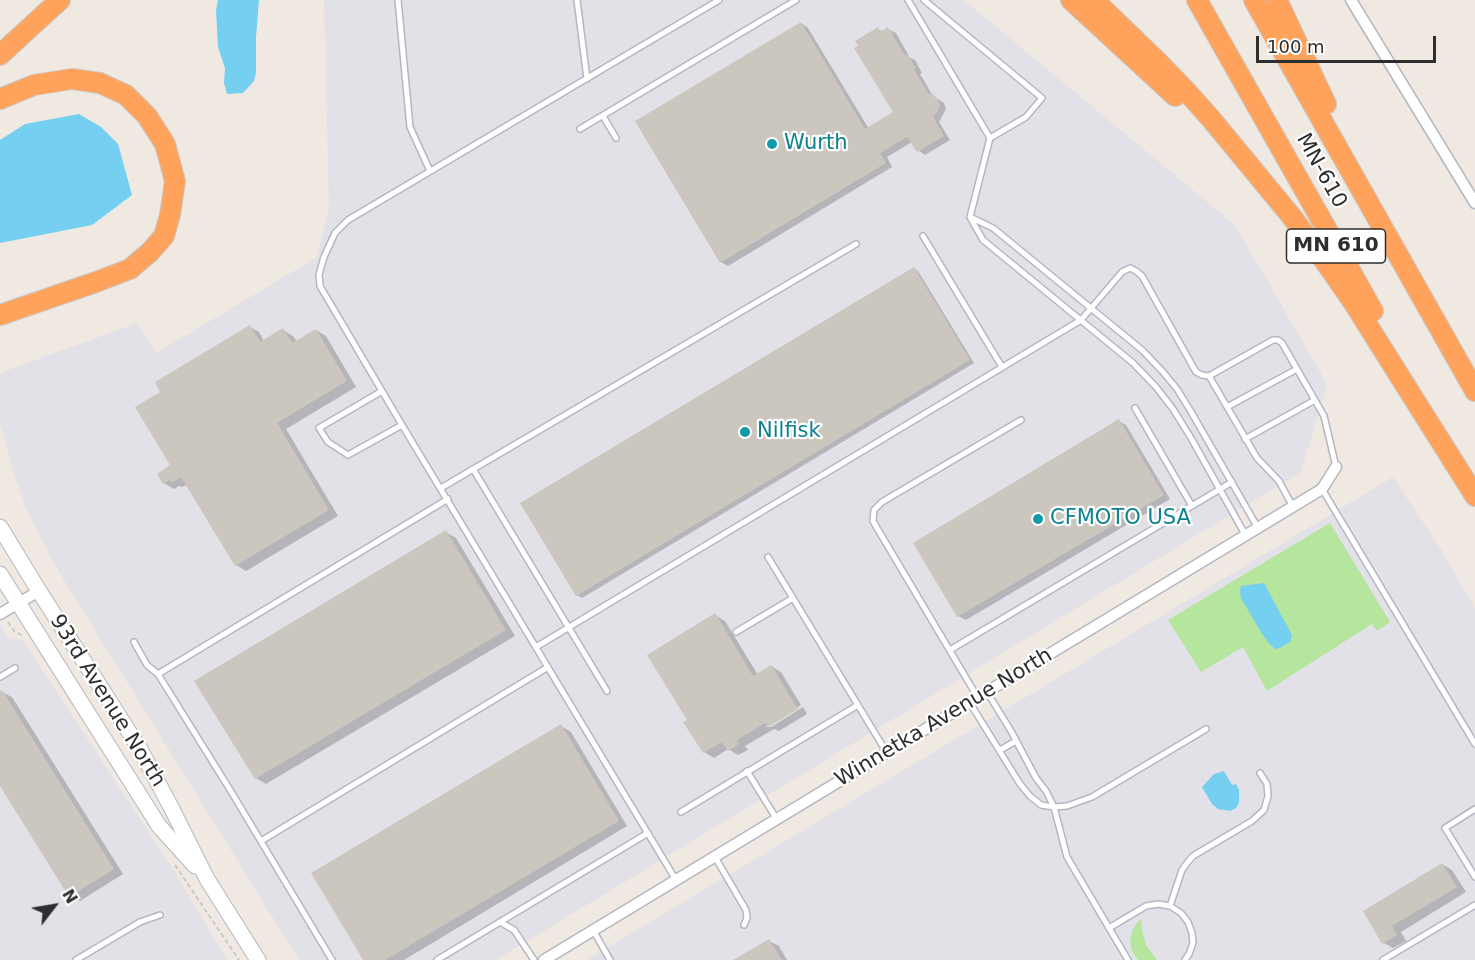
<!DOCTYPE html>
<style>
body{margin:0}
#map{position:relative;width:1475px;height:960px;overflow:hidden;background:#efe9e1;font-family:"DejaVu Sans",sans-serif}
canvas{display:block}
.north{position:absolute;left:24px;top:876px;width:60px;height:60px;-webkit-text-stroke:4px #fff;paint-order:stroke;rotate:59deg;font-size:16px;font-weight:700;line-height:24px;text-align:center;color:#2e2e2e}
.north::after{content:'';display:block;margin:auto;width:21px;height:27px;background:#2e2e2e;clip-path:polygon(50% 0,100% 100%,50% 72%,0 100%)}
.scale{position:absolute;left:1256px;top:36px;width:180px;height:27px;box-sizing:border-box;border:3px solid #2e2e2e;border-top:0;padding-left:8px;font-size:18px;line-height:21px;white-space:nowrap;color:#2e2e2e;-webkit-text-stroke:4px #fff;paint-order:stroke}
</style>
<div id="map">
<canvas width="1475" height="960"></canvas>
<div class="north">N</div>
<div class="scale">100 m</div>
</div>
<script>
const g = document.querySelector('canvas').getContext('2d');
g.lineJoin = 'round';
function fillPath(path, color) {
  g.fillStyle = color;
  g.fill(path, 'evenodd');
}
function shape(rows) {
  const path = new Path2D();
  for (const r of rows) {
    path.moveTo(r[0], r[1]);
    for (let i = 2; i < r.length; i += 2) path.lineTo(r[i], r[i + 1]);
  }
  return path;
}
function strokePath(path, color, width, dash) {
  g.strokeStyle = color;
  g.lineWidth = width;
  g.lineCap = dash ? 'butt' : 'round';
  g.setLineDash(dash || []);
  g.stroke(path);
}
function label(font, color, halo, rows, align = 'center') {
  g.font = font + ' "DejaVu Sans",sans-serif';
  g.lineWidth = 4.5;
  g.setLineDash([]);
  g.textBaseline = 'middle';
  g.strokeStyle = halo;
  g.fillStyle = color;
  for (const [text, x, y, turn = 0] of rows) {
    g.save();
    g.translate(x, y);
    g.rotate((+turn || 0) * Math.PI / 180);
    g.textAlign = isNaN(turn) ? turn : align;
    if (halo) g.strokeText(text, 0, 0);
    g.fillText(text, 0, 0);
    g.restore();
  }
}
const industrial = shape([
 [324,0,964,0,1235,225,1327,384,1301,472,496,960,299,960,59,572,27,511,12,467,0,423,0,373,137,323,156,353,316,258,329,210],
 [1393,477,1442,551,1475,608,1475,960,587,960],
 [0,624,8,638,22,640,29,650,173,869,227,960,0,960]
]);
const green = shape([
 [1330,523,1390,622,1377,631,1372,624,1267,691,1243,647,1201,672,1168,620],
 [1142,919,1141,926,1146,945,1157,960,1138,960,1134,955,1131,948,1130,940,1132,932,1136,924]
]);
const water = shape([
 [218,0,259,0,256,37,256,72,254,81,243,93,227,94,224,83,225,68,218,47,216,10],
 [79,114,101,127,118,144,132,195,92,225,0,243,0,140,25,124],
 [1264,583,1292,635,1290,642,1280,648,1275,649,1268,642,1262,634,1241,598,1240,591,1241,586],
 [1224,771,1232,785,1236,784,1239,790,1239,803,1236,808,1230,811,1218,809,1212,804,1202,787,1214,774]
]);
const shadow = shape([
 [801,23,808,28,869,129,896,113,878,29,883,32,888,29,896,33,910,58,915,60,922,73,920,74,933,96,944,103,946,109,939,122,950,140,925,155,918,150,912,142,887,157,892,167,728,266,721,262],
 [914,269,918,271,974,363,582,598,577,595],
 [250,327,259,332,264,341,283,330,293,336,297,342,316,330,326,336,356,387,286,429,338,516,246,571,236,565,188,484,182,487,179,486,174,489,164,483],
 [1119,421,1126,425,1170,499,966,620,958,616],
 [446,532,456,538,515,636,266,784,256,778],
 [715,615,725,621,758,675,771,666,781,672,801,705,765,727,771,727,803,707,807,714,779,731,774,729,745,746,748,750,738,755,728,749,714,758,704,752,689,720],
 [2,692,12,697,123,874,80,901,70,896,0,783,0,693],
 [561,726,571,732,627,826,404,960,365,960],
 [1442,864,1452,870,1466,892,1401,932,1406,941,1393,948,1384,943,1365,912],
 [769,941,779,946,787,960,736,960]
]);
const building = shape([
 [801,22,865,129,893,112,854,48,858,46,855,41,878,27,880,32,888,27,905,56,907,54,916,68,914,69,928,93,933,94,938,100,940,105,938,110,933,117,944,136,917,152,907,137,880,153,886,163,720,263,635,121],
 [914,267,970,360,576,596,520,503],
 [250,325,260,342,283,328,292,343,316,329,347,381,277,423,329,510,235,566,181,477,171,483,170,480,163,484,157,474,170,465,135,407,160,392,155,382],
 [1119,419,1164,495,957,617,913,543],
 [446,530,506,630,255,779,194,681],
 [715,613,753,676,771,665,798,709,768,727,765,723,737,740,739,744,728,751,722,742,703,753,683,722,687,720,647,655],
 [2,690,114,869,69,897,0,786,0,691],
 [561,724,619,821,385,960,363,960,311,873],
 [1442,863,1457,887,1392,926,1397,935,1382,944,1363,911],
 [769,939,782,960,733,960]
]);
const path = shape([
 [8,622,14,631,23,636],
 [175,865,239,960]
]);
const lane = shape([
 [398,0,410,127,430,171],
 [577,0,587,79],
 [908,0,990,138],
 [924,0,1042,98,1026,117,990,138,970,217],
 [603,116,616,138],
 [580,129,796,0],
 [923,236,1002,367],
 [1209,376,1273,340,1278,340,1282,343,1324,416,1336,467],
 [382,391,319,428,328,442,348,455,402,425],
 [1227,407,1297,369],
 [1135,408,1192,506],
 [1245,439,1315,400],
 [473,469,607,691],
 [441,488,856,244],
 [1322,489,1475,744],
 [1246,536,1191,438,1173,409,1156,387,1133,363,983,240,970,217,993,228,1142,350,1163,372,1177,389,1190,410,1258,528],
 [768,557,887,753],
 [736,632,793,598],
 [134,642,147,665,158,674,232,793,332,960],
 [536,647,1081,320,1122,272,1130,268,1136,271,1142,276,1196,372,1202,375,1209,376,1257,458,1279,481,1293,507],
 [950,650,1232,482],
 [158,674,448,499],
 [0,677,15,668],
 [987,692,1011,731,1036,778,1046,791,1054,807,1067,857,1128,960],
 [978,698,877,528,873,521,874,510,882,502,1021,420],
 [970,703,1020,784,1030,796,1041,805,1054,807,1067,806,1092,797,1206,729],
 [1000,750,1016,741],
 [747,771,776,818],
 [1475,809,1445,828,1475,877],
 [681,812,858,705],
 [261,841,548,667],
 [715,857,746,910,747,918,744,925],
 [676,880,402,425,320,286,319,275,324,257,335,233,348,220,719,0],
 [1170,906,1182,870,1187,863,1193,856,1252,821,1264,810,1268,796,1267,784,1260,773],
 [500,922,648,833],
 [1109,928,1146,906,1158,904,1170,906,1181,913,1188,922,1192,933,1193,943,1189,954,1185,960],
 [593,930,610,960],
 [76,960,140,922,160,915],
 [437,960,500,922,514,930,534,960],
 [1383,960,1475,905]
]);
const street = shape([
 [1351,0,1475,203],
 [0,614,39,591],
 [544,960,1322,489,1336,467]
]);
const secondary = shape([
 [0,527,39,591,140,749,172,809,207,879,258,960],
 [0,574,159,826,195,866]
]);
const highway = shape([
 [1071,0,1175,96],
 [1094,0,1159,63,1188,93,1212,120,1292,217,1331,270,1353,302,1475,496],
 [1197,0,1373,311],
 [1254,0,1475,391],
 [1277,0,1326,104],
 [0,55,60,0],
 [0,99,34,85,72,79,100,83,126,95,147,116,165,144,175,181,170,215,164,236,150,252,130,269,96,282,0,315]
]);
const markers = [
 [772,144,6,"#0f9aa8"],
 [745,432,6,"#0f9aa8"],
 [1038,519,6,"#0f9aa8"]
];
const shields = [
 [1336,246,99]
];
const shieldNames = [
 ["MN 610",1336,246]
];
const cultureNames = [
 ["Wurth",784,144],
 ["Nilfisk",757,432],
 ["CFMOTO USA",1050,519]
];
const streetNames = [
 ["MN-610",1321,171,61],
 ["93rd Avenue North",107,701,58],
 ["Winnetka Avenue North",944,718,-31]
];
fillPath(industrial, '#e3e1e8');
fillPath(green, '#b6e59e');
fillPath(water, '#75cff0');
fillPath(shadow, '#0003');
fillPath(building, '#cbc7bf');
strokePath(lane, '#b4b7c1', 8);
strokePath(street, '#b4b7c1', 13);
strokePath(secondary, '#b4b7c1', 17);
strokePath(highway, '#c9c9c9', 22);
strokePath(path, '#c9c9c9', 2, [4.5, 3]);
strokePath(lane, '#fff', 5);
strokePath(street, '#fff', 10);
strokePath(secondary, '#fff', 15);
strokePath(highway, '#ffa35c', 20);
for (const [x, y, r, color] of markers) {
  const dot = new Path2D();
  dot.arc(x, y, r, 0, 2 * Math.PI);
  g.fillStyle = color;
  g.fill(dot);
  strokePath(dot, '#fff', 2);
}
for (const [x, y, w] of shields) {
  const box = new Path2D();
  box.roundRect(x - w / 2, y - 17, w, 34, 4.5);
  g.fillStyle = '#fff';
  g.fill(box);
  strokePath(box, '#2e2e2e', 1.5);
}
label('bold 20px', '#2e2e2e', null, shieldNames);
label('21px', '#0d838f', '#fff', cultureNames, 'left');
label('21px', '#2e2e2e', '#fff', streetNames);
</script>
